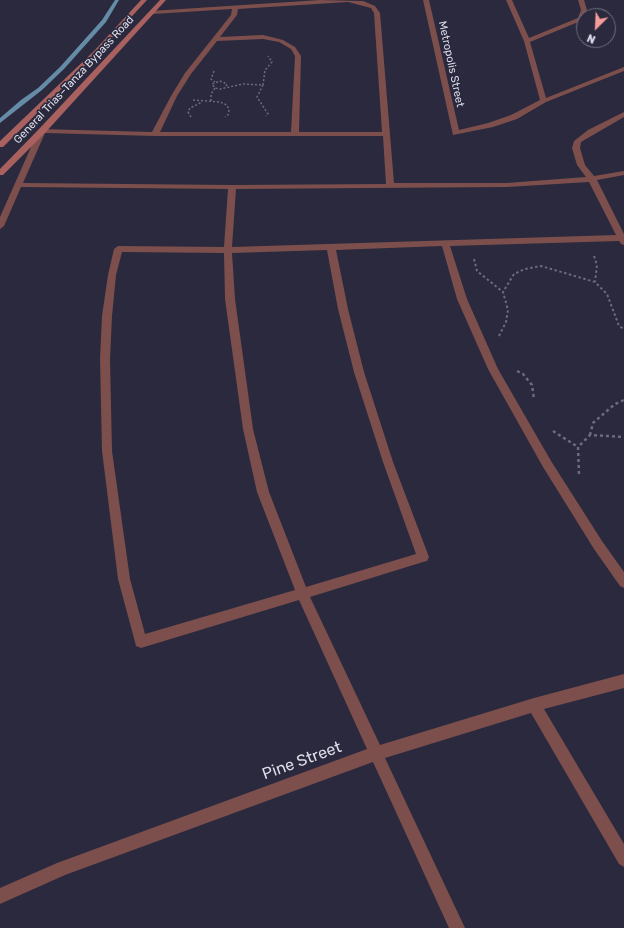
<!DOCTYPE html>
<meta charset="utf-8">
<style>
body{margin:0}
#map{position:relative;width:624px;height:928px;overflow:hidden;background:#2a293d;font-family:Rubik,sans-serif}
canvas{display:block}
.north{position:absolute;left:576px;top:8px;width:40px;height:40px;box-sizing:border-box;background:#2a293d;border:1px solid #717182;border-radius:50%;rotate:204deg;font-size:11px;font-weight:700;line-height:16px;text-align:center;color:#dcddea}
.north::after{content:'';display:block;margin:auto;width:14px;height:18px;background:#f59b98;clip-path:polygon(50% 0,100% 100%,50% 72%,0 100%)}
</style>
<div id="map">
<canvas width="624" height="928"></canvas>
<div class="north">N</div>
</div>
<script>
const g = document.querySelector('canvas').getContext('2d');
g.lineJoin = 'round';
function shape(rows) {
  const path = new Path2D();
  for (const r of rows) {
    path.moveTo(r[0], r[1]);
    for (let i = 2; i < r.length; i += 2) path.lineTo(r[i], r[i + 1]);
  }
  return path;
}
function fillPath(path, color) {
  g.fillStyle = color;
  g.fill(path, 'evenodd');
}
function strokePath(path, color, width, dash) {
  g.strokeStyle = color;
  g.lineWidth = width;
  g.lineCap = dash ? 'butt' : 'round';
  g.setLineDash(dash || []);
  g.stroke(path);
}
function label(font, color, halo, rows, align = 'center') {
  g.font = font + ' Rubik,sans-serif';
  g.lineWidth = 3.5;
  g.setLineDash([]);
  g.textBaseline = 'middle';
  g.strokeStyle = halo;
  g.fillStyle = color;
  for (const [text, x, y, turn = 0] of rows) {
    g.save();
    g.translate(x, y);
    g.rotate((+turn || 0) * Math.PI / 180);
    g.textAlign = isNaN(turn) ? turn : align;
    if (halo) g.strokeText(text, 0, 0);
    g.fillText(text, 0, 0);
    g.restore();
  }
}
const stream = shape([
 [115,0,119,0,106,22,64,69,42,90,0,123,0,118,21,100,38,88,60,67,102,20,115,0]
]);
const pathFar2 = shape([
 [214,71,211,79,215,82],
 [263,85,257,97,268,114,266,116],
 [226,86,227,84,220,81,212,84,215,88,220,89,243,84,263,85,265,70,272,62,268,56],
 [193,100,220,102,227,105,229,110,228,115,225,117],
 [211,101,211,94,215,88],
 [191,117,188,112,190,108,202,102]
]);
const pathFar1 = shape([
 [594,256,597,265,595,282],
 [474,259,477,271,503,292],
 [499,336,506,322,508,310,503,292,514,274,525,269,541,266,595,282,607,294,619,326,624,329]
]);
const path = shape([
 [517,371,523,374,532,385,534,399],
 [553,431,578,447],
 [590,435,593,423,615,404,624,400],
 [579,474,578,447,590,435,624,437]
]);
const minor = shape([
 [320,0,363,1,375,6,380,13,394,183,507,183,586,177,577,165,572,148,574,141,588,130,624,112,624,117,581,142,580,148,585,165,594,176,624,171,624,175,597,180,624,234,624,245,621,244,619,241,450,246,467,299,498,369,551,461,602,541,624,572,624,588,620,586,594,549,543,467,488,369,457,299,442,246,336,250,348,309,364,372,393,462,429,557,427,561,423,562,310,597,380,745,534,698,624,674,624,688,544,709,624,844,624,867,619,864,531,713,385,758,465,928,449,928,373,762,65,875,0,904,0,888,57,863,367,749,299,600,141,648,136,646,135,642,118,579,102,451,100,359,102,316,108,275,114,249,118,246,224,247,228,189,21,187,4,226,0,229,0,217,39,129,152,132,171,96,185,73,231,15,232,9,153,14,150,12,151,11,320,0],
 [348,2,371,8,374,13,382,132,299,132,301,56,295,47,283,40,263,35,220,37,237,15,238,9,348,2],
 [263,39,279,42,291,49,295,56,291,132,160,132,177,96,191,74,217,41,263,39],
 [45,133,155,136,383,136,386,184,232,185,23,183,45,133],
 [589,182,616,235,232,247,236,189,507,187,589,182],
 [327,250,338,309,354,372,383,462,416,554,306,587,269,492,253,429,235,299,232,253,327,250],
 [122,252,224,253,225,299,243,429,257,492,295,590,145,634,130,579,112,451,110,359,112,316,116,275,122,252],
 [423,0,429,0,459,130,488,123,511,115,540,100,524,41,506,0,512,0,529,38,578,18,581,10,578,0,584,0,587,10,583,20,530,42,546,98,624,67,624,71,546,102,517,119,493,127,453,135,423,0]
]);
const secondary = shape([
 [141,0,147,0,99,52,3,147,0,147,0,141,95,50,141,0],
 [160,0,166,0,45,133,3,175,0,175,0,169,39,129,160,0]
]);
const farStreetnames = [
 ["Metropolis Street",451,64,78],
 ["General Trias–Tanza Bypass Road",74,80,-47]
];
const nearStreetnames = [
 ["Pine Street",302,761,-20]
];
fillPath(stream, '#658ca6');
strokePath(pathFar2, '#6c6c7d', 1.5, [2, 2]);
strokePath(pathFar1, '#6c6c7d', 2, [2.5, 2.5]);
strokePath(path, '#6c6c7d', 2.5, [3, 3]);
fillPath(minor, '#7c4f4d');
fillPath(secondary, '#a8615e');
label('11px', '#dcddea', '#2a293d', farStreetnames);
label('16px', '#dcddea', '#2a293d', nearStreetnames);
</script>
